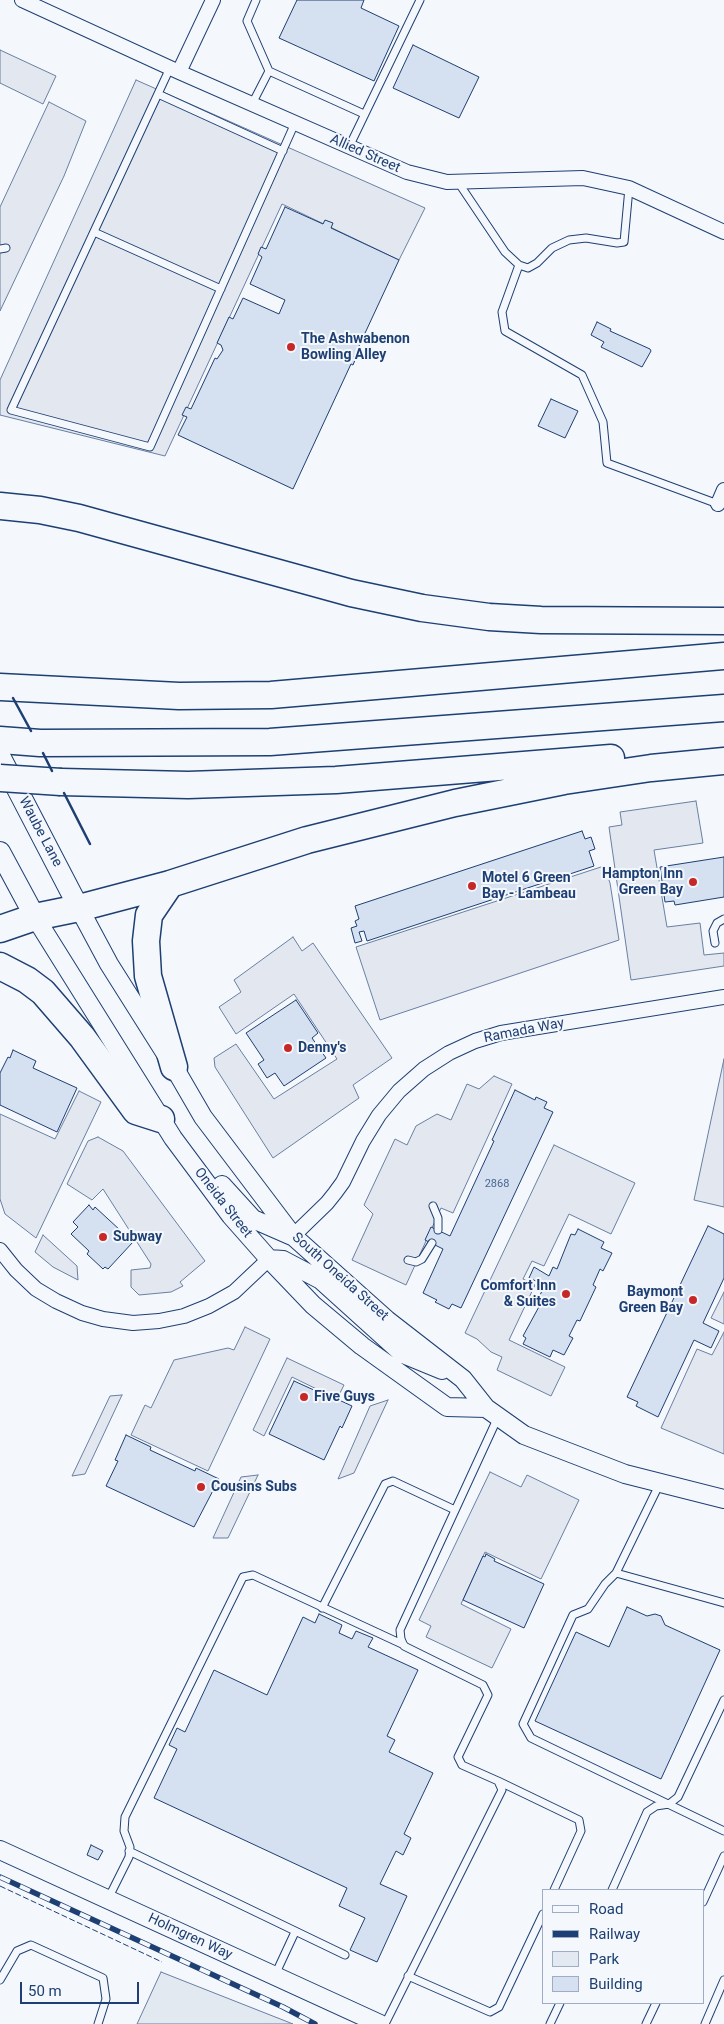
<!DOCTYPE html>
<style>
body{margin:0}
#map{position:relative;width:724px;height:2024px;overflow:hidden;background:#f4f7fb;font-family:Roboto,sans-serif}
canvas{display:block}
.legend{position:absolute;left:542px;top:1889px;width:162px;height:115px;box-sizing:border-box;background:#f4f7fb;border:1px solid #9eadc5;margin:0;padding:6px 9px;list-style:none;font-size:15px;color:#1d3f73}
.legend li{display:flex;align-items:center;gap:10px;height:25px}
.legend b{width:25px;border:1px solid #9eadc5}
.scale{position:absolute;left:20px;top:1982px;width:119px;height:22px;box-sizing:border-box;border:2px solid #1d3f73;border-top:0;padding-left:6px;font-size:15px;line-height:18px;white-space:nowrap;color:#1d3f73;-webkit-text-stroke:4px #f4f7fb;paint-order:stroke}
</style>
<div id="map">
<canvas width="724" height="2024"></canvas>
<ul class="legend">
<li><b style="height:6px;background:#f4f7fb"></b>Road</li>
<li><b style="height:6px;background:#1d3f73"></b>Railway</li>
<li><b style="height:14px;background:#e3e9f0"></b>Park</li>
<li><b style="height:14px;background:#d5e0f0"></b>Building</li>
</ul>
<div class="scale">50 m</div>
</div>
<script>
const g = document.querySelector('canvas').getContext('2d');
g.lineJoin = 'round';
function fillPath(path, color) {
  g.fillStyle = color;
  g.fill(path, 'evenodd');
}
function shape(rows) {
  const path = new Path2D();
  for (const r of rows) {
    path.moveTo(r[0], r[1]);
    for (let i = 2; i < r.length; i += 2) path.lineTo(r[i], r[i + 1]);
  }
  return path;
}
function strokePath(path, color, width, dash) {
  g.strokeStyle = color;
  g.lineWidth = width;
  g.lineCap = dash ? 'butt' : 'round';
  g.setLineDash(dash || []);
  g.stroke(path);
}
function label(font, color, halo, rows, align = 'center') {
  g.font = font + ' Roboto,sans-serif';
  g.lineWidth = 4;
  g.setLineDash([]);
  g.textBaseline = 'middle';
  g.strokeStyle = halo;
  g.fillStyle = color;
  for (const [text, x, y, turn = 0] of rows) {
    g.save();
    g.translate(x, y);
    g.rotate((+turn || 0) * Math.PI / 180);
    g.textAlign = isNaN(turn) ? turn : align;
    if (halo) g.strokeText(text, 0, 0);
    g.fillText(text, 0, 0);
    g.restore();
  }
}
const green = shape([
 [161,1972,293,2024,137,2024,161,1972]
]);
const parking = shape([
 [0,50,56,76,43,104,0,83,0,50],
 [136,80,425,208,399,260,282,204,165,456,0,415,0,380,136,80],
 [49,102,86,121,64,176,0,311,0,207,49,102],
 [696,801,703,843,654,850,667,927,700,923,704,955,724,953,724,966,631,980,609,827,622,825,620,812,696,801],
 [604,866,610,883,619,940,380,1020,356,947,604,866],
 [293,937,302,951,313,943,392,1058,353,1085,359,1098,273,1158,215,1067,214,1058,236,1044,274,1099,337,1059,294,994,236,1034,219,1007,241,992,234,980,293,937],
 [724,1059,724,1207,694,1200,724,1059],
 [494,1076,512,1084,453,1213,441,1208,406,1285,352,1260,373,1214,364,1205,395,1139,407,1145,416,1126,437,1114,451,1120,467,1084,479,1089,494,1076],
 [79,1091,101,1102,36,1238,5,1214,0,1199,0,1114,55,1139,79,1091],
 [98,1137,123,1151,205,1261,180,1282,183,1286,171,1292,139,1295,131,1287,131,1270,150,1268,151,1264,103,1189,92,1200,67,1184,88,1141,98,1137],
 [554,1145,635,1183,611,1234,569,1214,544,1266,532,1261,523,1279,535,1285,509,1340,565,1367,551,1396,497,1370,502,1357,491,1352,477,1339,465,1333,554,1145],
 [43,1235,77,1266,78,1280,53,1267,35,1252,43,1235],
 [724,1292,724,1324,711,1318,724,1292],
 [245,1327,270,1339,208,1471,131,1435,145,1405,151,1408,174,1360,228,1348,234,1350,245,1327],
 [724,1332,724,1454,661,1428,697,1349,712,1355,724,1332],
 [287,1358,344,1385,337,1399,292,1377,264,1436,253,1430,287,1358],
 [122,1395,85,1474,72,1476,110,1396,122,1395],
 [388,1400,354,1473,338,1479,370,1406,388,1400],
 [490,1472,521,1487,527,1475,579,1500,541,1579,485,1552,461,1604,511,1629,492,1668,426,1637,431,1626,419,1620,490,1472],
 [258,1475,228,1538,213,1538,241,1477,258,1475]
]);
const building = shape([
 [297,0,364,0,361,8,399,26,374,81,279,38,297,0],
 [413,45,479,77,459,118,393,88,413,45],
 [285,207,323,224,325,220,333,223,331,228,399,260,353,359,355,360,353,365,351,364,293,489,178,435,187,417,182,415,186,407,191,409,215,358,217,359,223,350,221,345,217,343,229,317,233,319,243,298,279,314,285,300,250,284,262,257,258,254,261,247,266,249,285,207],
 [597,322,611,329,610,331,650,349,651,351,642,367,601,347,604,342,591,335,597,322],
 [551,399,578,411,565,438,538,426,551,399],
 [582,831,585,839,591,837,595,849,589,851,594,866,367,941,364,931,359,932,362,941,355,943,351,928,357,926,355,921,359,919,355,906,582,831],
 [724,857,724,897,675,905,674,901,665,902,660,867,724,857],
 [296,1000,318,1033,312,1038,326,1058,284,1086,275,1073,267,1078,258,1064,264,1060,246,1033,296,1000],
 [13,1050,36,1061,33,1068,77,1088,57,1132,0,1105,0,1073,8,1057,10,1058,13,1050],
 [515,1090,535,1100,536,1097,547,1102,544,1108,553,1112,461,1308,452,1304,449,1309,435,1302,437,1300,423,1293,443,1249,425,1240,431,1227,450,1236,494,1141,492,1140,515,1090],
 [89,1205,93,1210,95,1207,133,1242,108,1269,105,1267,103,1269,87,1254,89,1251,71,1234,78,1227,73,1222,89,1205],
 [708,1226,724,1234,724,1278,703,1323,719,1331,711,1348,694,1340,658,1417,636,1406,638,1402,627,1397,708,1226],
 [578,1229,604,1242,601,1248,612,1253,603,1271,600,1269,593,1285,596,1287,580,1321,577,1320,569,1336,573,1338,564,1355,553,1350,550,1357,523,1344,526,1338,523,1336,541,1303,537,1301,545,1285,529,1278,534,1267,549,1276,553,1267,557,1269,571,1234,575,1235,578,1229],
 [294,1381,338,1401,339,1400,352,1406,342,1428,340,1426,324,1460,269,1434,294,1381],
 [126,1435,151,1447,150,1450,195,1471,196,1468,219,1479,194,1527,106,1486,118,1461,115,1460,126,1435],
 [486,1554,495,1559,494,1561,544,1584,524,1628,463,1600,483,1556,485,1557,486,1554],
 [627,1607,647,1616,655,1614,661,1616,665,1625,720,1650,661,1779,535,1721,576,1632,609,1647,627,1607],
 [319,1614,342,1625,339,1633,352,1639,356,1631,373,1638,368,1647,418,1670,387,1736,395,1740,389,1752,433,1773,404,1834,411,1838,403,1855,396,1851,380,1884,407,1896,377,1962,350,1950,365,1918,339,1906,347,1888,154,1798,177,1749,169,1745,177,1728,185,1732,214,1670,267,1695,303,1617,315,1623,319,1614],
 [91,1845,103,1851,98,1860,87,1855,91,1845]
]);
const service = shape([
 [170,68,11,410,150,447,295,123],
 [269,71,364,114],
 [158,94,283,151],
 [252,104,269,71,247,21,256,0],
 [349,147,420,0],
 [458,182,505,252,519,265,528,268,537,263,552,248,569,240,586,238,617,243,624,242,629,188],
 [94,232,221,289],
 [0,249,6,248],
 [519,265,502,312,505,331,582,375,603,422,607,463,718,504],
 [715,943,713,931,717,923,724,919],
 [433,1206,438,1218,438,1230],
 [408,1260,416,1262,422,1259,432,1243],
 [660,1483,616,1573,724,1603],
 [616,1573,605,1584,588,1609,573,1615,523,1724,531,1738,724,1831],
 [322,1608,385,1484,393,1481,455,1510],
 [498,1781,579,1820,581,1831,554,1890],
 [129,1851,345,1955],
 [612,1890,647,1812,656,1806,669,1804,678,1797,724,1700],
 [108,1899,129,1857,130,1847,124,1831,125,1817,243,1577,253,1575,404,1645],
 [703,1902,724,1856],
 [275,1975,295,1932],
 [408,1976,490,2012,499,2007,543,1914],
 [0,1980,17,1951,31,1945,103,1978,106,1999,98,2024],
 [385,2024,502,1790,498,1781,462,1765,458,1757,488,1695,483,1685,404,1646,401,1639,400,1630,498,1417],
 [550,2024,560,2003],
 [646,2024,656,2003],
 [705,2024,724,1980]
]);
const minor = shape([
 [22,0,179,72,407,172,447,182,583,178,629,188,724,232],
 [179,72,213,0],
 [718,504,724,490],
 [293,1236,327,1203,335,1193,343,1182,363,1141,379,1115,399,1091,424,1069,449,1053,475,1041,501,1033,724,997],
 [0,1250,16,1270,36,1289,56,1301,82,1313,103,1319,133,1323,159,1321,184,1316,209,1306,234,1292,269,1259]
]);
const tertiary = shape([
 [79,908,109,964,174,1067,203,1117,293,1236,387,1320,463,1379,486,1408,524,1435,625,1474,724,1499],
 [35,917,173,1138,231,1216,269,1259,313,1305,362,1346,447,1407,486,1408],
 [222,1185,253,1219,292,1236],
 [269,1259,283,1260,321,1280,403,1354,442,1370],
 [0,1850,380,2024]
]);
const secondary = shape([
 [0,756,79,908],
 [0,852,35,917]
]);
const motorway = shape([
 [0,506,40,510,79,518,351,593,422,608,489,617,541,620,724,621],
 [0,687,179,696,271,695,724,656],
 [0,740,40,743,270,742,724,708],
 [61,782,188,785,336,780,611,758],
 [170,884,149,915,146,941,148,976,174,1067],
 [0,929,35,917,79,908,170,884,307,840,455,803,564,781,651,768,724,761],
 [0,966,27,980,43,992,82,1037,136,1111,161,1119]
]);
const rail = shape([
 [0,1877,283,2007,315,2024]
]);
const motorwayBridge = shape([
 [0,778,61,782]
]);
const fence = shape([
 [0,1886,162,1962]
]);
const wall = shape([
 [13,698,31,731],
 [43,753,52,771],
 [64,793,90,844]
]);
const markers = [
 [291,347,5,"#c62828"],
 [693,882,5,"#c62828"],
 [472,886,5,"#c62828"],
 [288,1048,5,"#c62828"],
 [103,1237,5,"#c62828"],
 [566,1294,5,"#c62828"],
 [693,1300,5,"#c62828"],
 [304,1397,5,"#c62828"],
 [201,1487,5,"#c62828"]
];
const numberNames = [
 ["2868",497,1184]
];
const streetNames = [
 ["Allied Street",365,154,24],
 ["Waube Lane",40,832,62],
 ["Ramada Way",524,1031,-11],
 ["Oneida Street",223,1203,52],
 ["South Oneida Street",340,1277,42],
 ["Holmgren Way",190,1937,25]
];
const poiNames = [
 ["The Ashwabenon",301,339],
 ["Bowling Alley",301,355],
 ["Hampton Inn",683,874,"right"],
 ["Green Bay",683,890,"right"],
 ["Motel 6 Green",482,878],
 ["Bay - Lambeau",482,894],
 ["Denny's",298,1048],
 ["Subway",113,1237],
 ["Comfort Inn",556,1286,"right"],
 ["& Suites",556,1302,"right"],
 ["Baymont",683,1292,"right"],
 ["Green Bay",683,1308,"right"],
 ["Five Guys",314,1397],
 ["Cousins Subs",211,1487]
];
fillPath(green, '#e3e9f0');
strokePath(green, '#687fa3', 1);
fillPath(parking, '#e3e8f0');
strokePath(parking, '#687fa3', 1);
fillPath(building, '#d5e0f0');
strokePath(building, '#1d3f73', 1);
strokePath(service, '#1d3f73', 9);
strokePath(minor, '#1d3f73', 16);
strokePath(tertiary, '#1d3f73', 20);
strokePath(secondary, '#1d3f73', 22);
strokePath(motorway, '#1d3f73', 29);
strokePath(service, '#f4f7fb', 7);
strokePath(minor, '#f4f7fb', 14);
strokePath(tertiary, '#f4f7fb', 18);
strokePath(secondary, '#f4f7fb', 20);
strokePath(motorway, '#f4f7fb', 26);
strokePath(rail, '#1d3f73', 5.5);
strokePath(rail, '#f4f7fb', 4, [11]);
strokePath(motorwayBridge, '#1d3f73', 29, []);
strokePath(motorwayBridge, '#f4f7fb', 26);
strokePath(fence, '#1d3f73', 1, [6, 2.5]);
strokePath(wall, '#1d3f73', 2.5);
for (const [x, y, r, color] of markers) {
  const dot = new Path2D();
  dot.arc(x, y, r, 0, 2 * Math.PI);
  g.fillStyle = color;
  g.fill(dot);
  strokePath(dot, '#f4f7fb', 2);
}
label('11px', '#4b6792', null, numberNames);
label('14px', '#1d3f73', '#f4f7fb', streetNames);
label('bold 14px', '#1d3f73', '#f4f7fb', poiNames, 'left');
</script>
